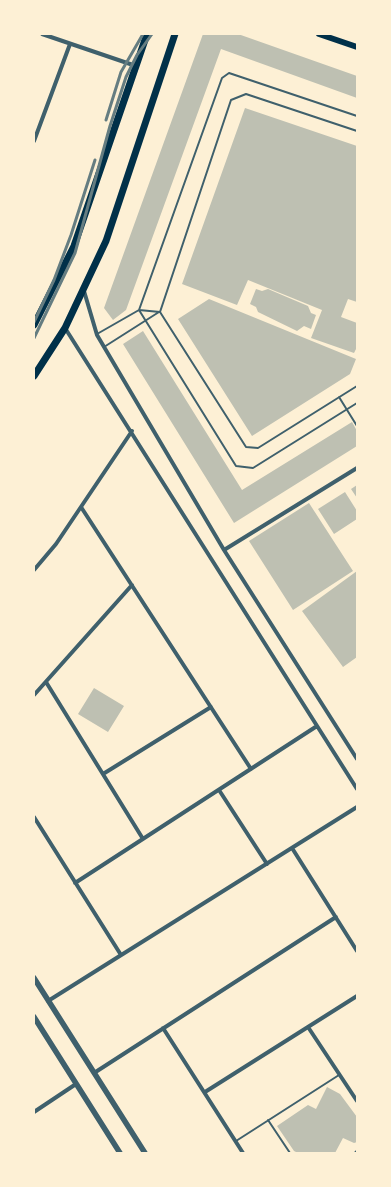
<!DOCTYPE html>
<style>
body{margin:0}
#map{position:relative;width:391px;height:1187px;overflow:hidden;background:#fdf0d5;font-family:Poppins,sans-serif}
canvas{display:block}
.frame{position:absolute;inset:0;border:35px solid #fdf0d5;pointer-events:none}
</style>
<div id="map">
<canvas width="391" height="1187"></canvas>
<div class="frame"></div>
</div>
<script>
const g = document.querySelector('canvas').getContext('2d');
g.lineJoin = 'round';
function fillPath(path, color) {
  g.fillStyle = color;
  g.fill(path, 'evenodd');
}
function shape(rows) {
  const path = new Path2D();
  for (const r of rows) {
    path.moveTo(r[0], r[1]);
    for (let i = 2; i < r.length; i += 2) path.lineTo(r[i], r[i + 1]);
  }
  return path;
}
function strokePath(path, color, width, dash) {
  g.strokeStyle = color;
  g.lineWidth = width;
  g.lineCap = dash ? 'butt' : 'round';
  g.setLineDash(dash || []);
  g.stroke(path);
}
const building = shape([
 [203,34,238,34,357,76,357,98,221,49,126,310,113,320,104,308],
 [245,108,357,146,357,302,348,299,341,317,357,323,357,347,354,353,311,338,322,310,248,280,237,305,182,284],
 [256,289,262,291,268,289,308,306,311,313,316,315,311,329,304,326,297,331,258,312,256,307,250,304],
 [209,299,356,359,350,374,252,436,178,319],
 [143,331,242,490,352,422,357,431,357,446,234,523,123,344],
 [357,485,357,498,351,489],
 [345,492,357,511,357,519,334,534,318,509],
 [309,503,353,571,293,610,249,541],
 [357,571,357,657,343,667,302,611],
 [94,688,124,706,108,732,78,714],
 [327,1087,340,1094,357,1117,357,1142,354,1143,343,1138,335,1153,298,1153,294,1151,277,1126,308,1105,316,1109]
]);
const service = shape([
 [357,116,229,73,222,78,139,310,236,466,253,468,357,403],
 [357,131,246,94,231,100,160,312,246,447,258,448,357,386],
 [97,334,139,310,160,312],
 [104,347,159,312],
 [339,397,357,426],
 [268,1120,290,1153],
 [236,1141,339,1075]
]);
const minor = shape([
 [42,34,136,66],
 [34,141,70,44],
 [84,291,97,335,224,550,357,759],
 [65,328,357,789],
 [81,507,251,769],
 [224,550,357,468],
 [34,570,56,544,132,431],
 [46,682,143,839],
 [34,695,132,585],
 [103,774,211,707],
 [219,790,267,864],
 [34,817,121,955],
 [292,848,357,951],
 [75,883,317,726],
 [48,1001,357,807],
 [308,1027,357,1101],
 [163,1028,243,1153],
 [94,1073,336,917],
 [205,1092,357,996],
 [34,1112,76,1084],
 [356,1153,357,1152]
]);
const tertiary = shape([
 [34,978,145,1153],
 [34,1017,120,1153]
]);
const secondary = shape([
 [319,34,357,47]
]);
const primary = shape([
 [34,325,74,246,147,34],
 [34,376,65,328,106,241,175,34]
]);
const rail = shape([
 [106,120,121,72,143,34],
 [34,322,54,280,71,235,95,160],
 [34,338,75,253,110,126,126,77,137,55,152,34]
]);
fillPath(building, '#bec0b2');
strokePath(service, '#3f606c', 2);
strokePath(minor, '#3f606c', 4);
strokePath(tertiary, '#3f606c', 5.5);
strokePath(secondary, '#003049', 6);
strokePath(primary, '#003049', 7);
strokePath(rail, '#657d81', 3);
</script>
